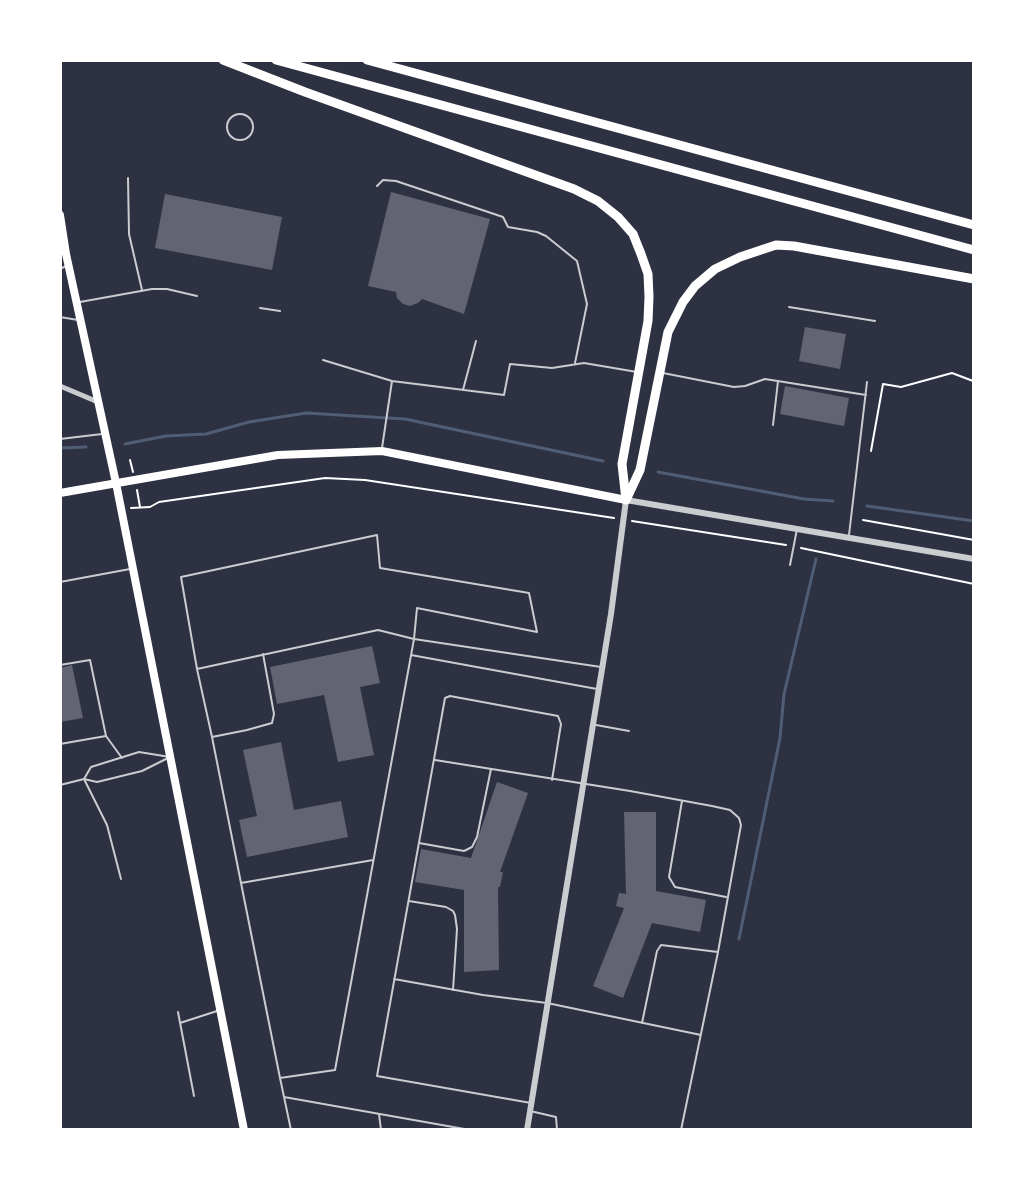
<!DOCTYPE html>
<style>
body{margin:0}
#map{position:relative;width:1034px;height:1190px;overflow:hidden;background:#2d3142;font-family:Quicksand,sans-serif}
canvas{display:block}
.frame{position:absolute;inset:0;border:62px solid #fff;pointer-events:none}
</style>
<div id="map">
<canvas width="1034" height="1190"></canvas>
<div class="frame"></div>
</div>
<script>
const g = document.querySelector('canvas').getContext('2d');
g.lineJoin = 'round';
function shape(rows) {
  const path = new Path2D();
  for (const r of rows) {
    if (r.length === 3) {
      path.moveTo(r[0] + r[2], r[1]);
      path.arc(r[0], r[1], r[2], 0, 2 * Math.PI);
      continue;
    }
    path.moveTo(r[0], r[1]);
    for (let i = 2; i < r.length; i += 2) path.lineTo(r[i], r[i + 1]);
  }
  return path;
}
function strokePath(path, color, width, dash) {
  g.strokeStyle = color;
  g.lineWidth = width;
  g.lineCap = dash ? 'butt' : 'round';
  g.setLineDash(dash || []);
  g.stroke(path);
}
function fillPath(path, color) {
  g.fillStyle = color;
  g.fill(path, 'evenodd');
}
const stream = shape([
 [125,444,166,436,206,434,249,422,306,413,405,419,603,461],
 [60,448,86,447],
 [658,472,804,499,833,501],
 [867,506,974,521],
 [739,939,780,738,784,694,816,559]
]);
const building = shape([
 [391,192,490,219,464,314,422,299,418,303,410,306,403,304,397,298,396,292,368,286],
 [165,194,282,217,272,270,155,248],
 [805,327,846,334,840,369,799,361],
 [785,386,849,398,844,426,780,414],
 [372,646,380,683,360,687,374,755,338,762,324,695,277,704,270,667],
 [72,665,83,718,60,722,60,668],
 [281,742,294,810,341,801,348,837,247,857,239,820,257,816,243,750],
 [497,782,528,793,500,872,503,872,500,887,498,887,499,970,464,972,464,890,415,882,421,849,471,858],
 [624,812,656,812,656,891,706,900,700,932,652,923,623,998,593,986,624,908,616,906,619,893,626,894]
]);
const path = shape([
 [871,451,883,384,901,387,952,373,973,381,974,385],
 [130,460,133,472],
 [137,490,140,507],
 [131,508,150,507,159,502,325,478,365,480,614,518],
 [863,520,974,540],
 [632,521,786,545],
 [801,548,974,584]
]);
const service = shape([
 [240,127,13],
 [128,178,129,234,142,290],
 [377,186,383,180,396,181,503,217,508,227,537,232,546,236,577,261,587,304,575,363],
 [60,269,66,266],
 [80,302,152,289,167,289,197,296],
 [789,307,875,321],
 [260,308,280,311],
 [60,317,78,320],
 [323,360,392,381,504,395,510,364,552,368,584,363,637,372],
 [663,373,734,387,745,386,765,379,866,395],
 [463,390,476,341],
 [773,425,778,381],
 [60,439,102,434],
 [382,448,392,381],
 [849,535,867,382],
 [790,565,797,529],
 [60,582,130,569],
 [411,655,597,689],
 [60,665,90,660,106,736,122,758],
 [197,669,378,630,414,639,601,667],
 [596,725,629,731],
 [212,737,247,730,272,723,274,714,263,654],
 [60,744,106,736],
 [139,752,170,757,142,771,97,782,84,779,91,767,139,752],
 [435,760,630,791,712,806,730,810,739,818,741,825,718,952,681,1130],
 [60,785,84,779,107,825,121,879],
 [682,801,669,877,675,887,726,897],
 [419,843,464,851,472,847,477,837,491,769],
 [241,883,373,860],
 [409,901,446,907,453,911,455,915,457,929,453,990],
 [394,979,483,995,547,1003,701,1035],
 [178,1012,194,1096],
 [180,1023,217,1011],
 [642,1023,657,951,661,945,718,952],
 [280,1078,335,1070,414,639,417,608,537,632,529,593,380,568,377,535,181,577,197,669,212,737,241,883,280,1078,291,1130],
 [284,1097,470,1130],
 [531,1103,377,1076,445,698,450,696,558,716,561,724,552,780],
 [530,1111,556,1117,557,1130],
 [379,1114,381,1130]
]);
const minor = shape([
 [60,386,98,402]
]);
const tertiary = shape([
 [527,1130,611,614,626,500,974,559]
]);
const secondary = shape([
 [60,215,66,254,116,483,244,1130],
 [60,493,278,455,382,451,626,500]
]);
const motorway = shape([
 [223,60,305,92,574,189,598,201,618,217,633,234,641,254,648,274,649,297,648,321,622,464,626,500],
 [276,60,974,250],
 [367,60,974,225],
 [626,500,640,470,668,332,683,302,695,286,715,269,740,257,776,245,794,246,974,279]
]);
strokePath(stream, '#4f5d75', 3);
fillPath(building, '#626471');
strokePath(path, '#fff', 2);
strokePath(service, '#caccd0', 2);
strokePath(minor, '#caccd0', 5);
strokePath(tertiary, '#caccd0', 6);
strokePath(secondary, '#fff', 8);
strokePath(motorway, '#fff', 9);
</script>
